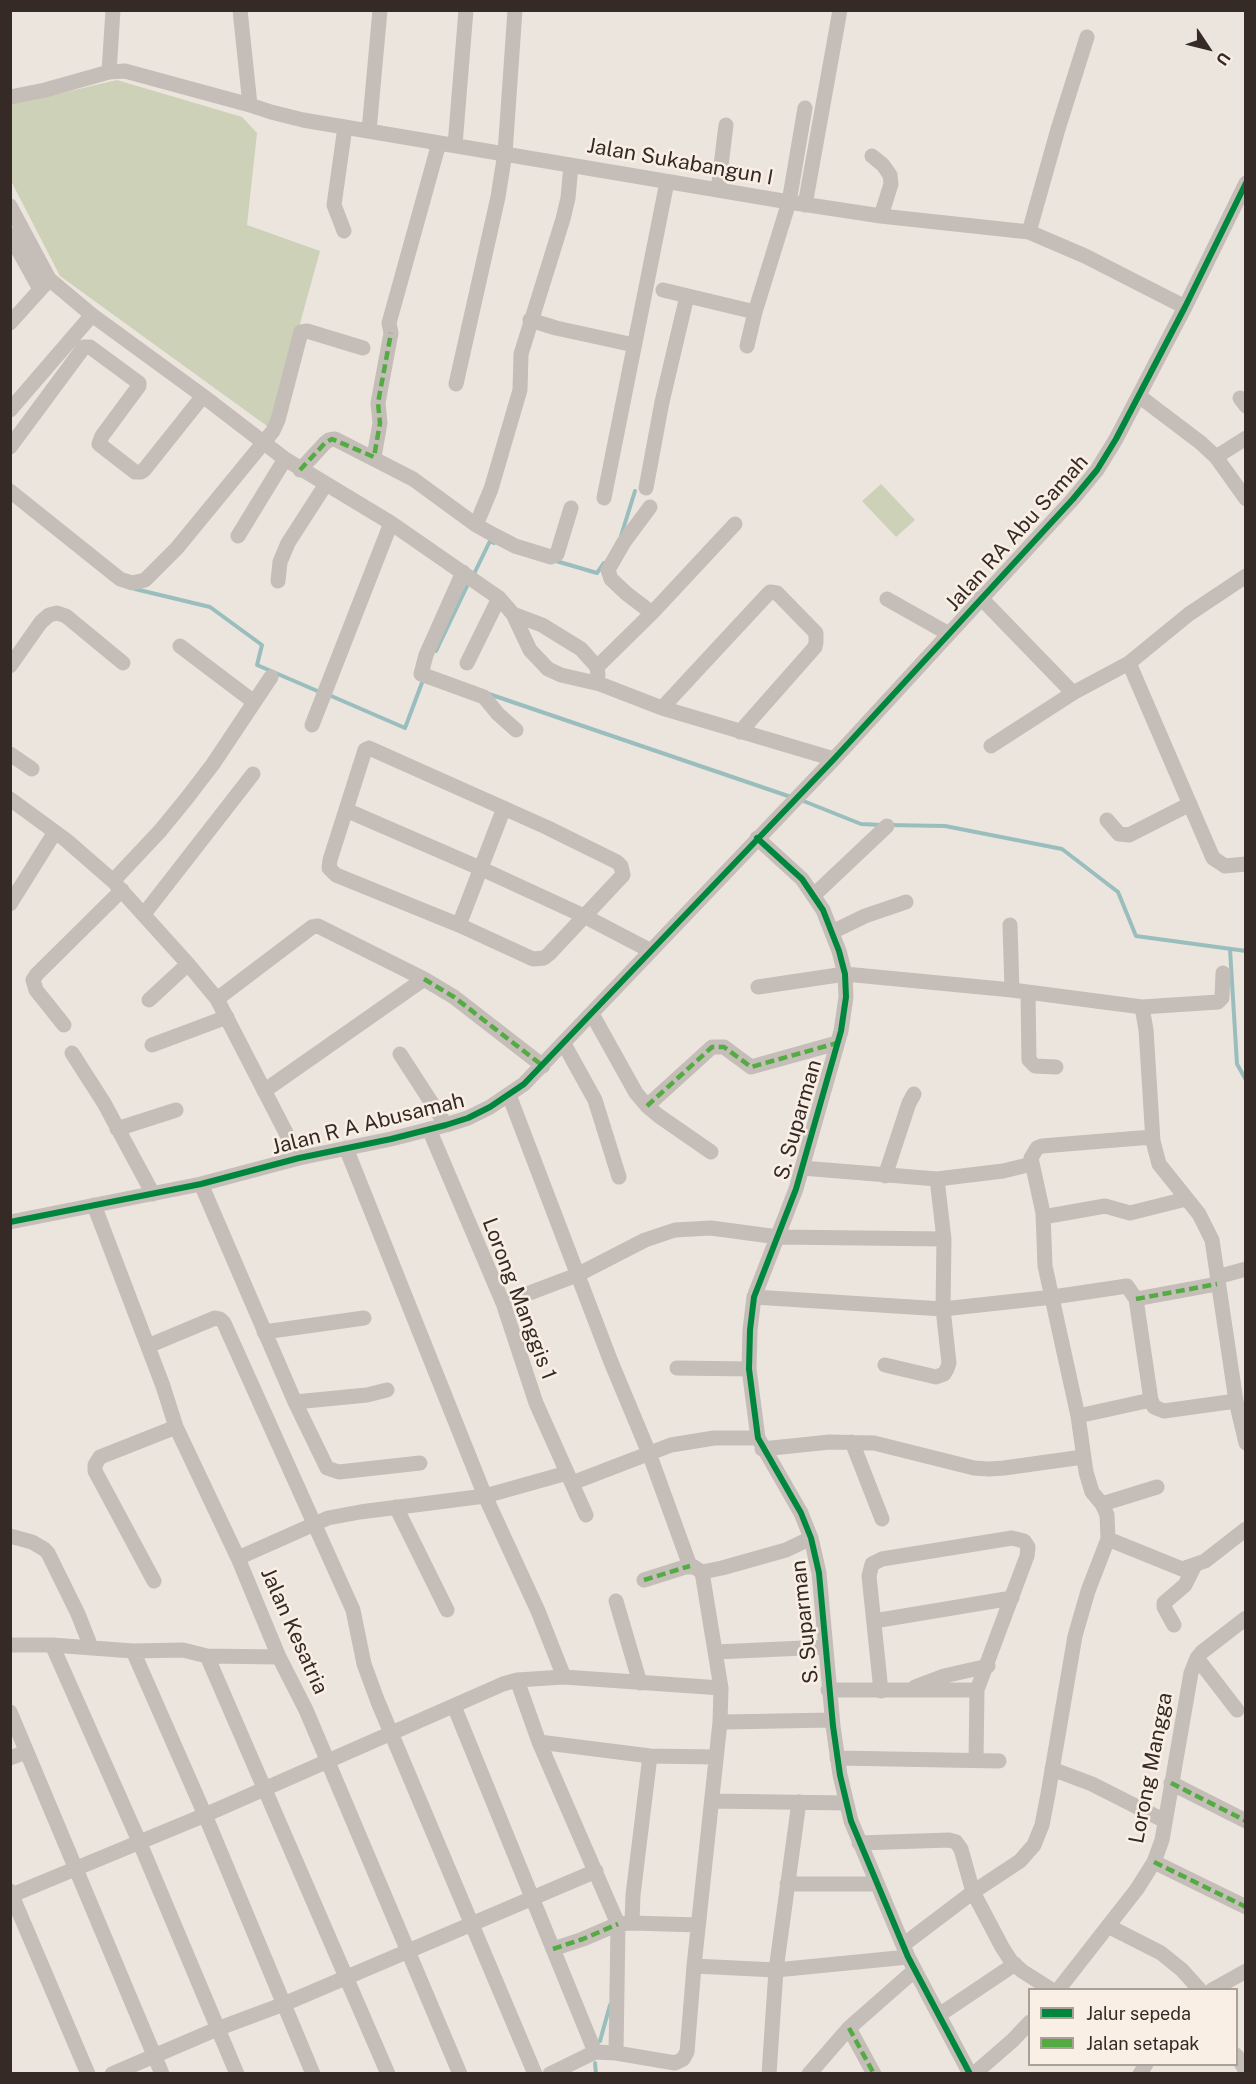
<!DOCTYPE html>
<style>
body{margin:0}
#map{position:relative;width:1256px;height:2084px;overflow:hidden;background:#ece5de;font-family:"Public Sans",sans-serif}
canvas{display:block}
.frame{position:absolute;inset:0;border:12px solid #352a26;pointer-events:none}
.legend{position:absolute;left:1028px;top:1988px;width:210px;height:78px;box-sizing:border-box;background:#f9efe4;border:2px solid #aba098;margin:0;padding:8px 10px;list-style:none;font-size:18px;color:#352a26}
.legend li{display:flex;align-items:center;gap:12px;height:30px}
.legend b{width:30px;border:2px solid #aba098}
.north{position:absolute;left:1178px;top:18px;width:60px;height:60px;-webkit-text-stroke:4px #f9efe4;paint-order:stroke;rotate:125deg;font-size:16px;font-weight:700;line-height:24px;text-align:center;color:#352a26}
.north::after{content:'';display:block;margin:auto;width:21px;height:27px;background:#352a26;clip-path:polygon(50% 0,100% 100%,50% 72%,0 100%)}
</style>
<div id="map">
<canvas width="1256" height="2084"></canvas>
<div class="frame"></div>
<ul class="legend">
<li><b style="height:8px;background:#00873e"></b>Jalur sepeda</li>
<li><b style="height:8px;background:#54ab44"></b>Jalan setapak</li>
</ul>
<div class="north">U</div>
</div>
<script>
const g = document.querySelector('canvas').getContext('2d');
g.lineJoin = 'round';
function fillPath(path, color) {
  g.fillStyle = color;
  g.fill(path, 'evenodd');
}
function shape(rows) {
  const path = new Path2D();
  for (const r of rows) {
    path.moveTo(r[0], r[1]);
    for (let i = 2; i < r.length; i += 2) path.lineTo(r[i], r[i + 1]);
  }
  return path;
}
function strokePath(path, color, width, dash) {
  g.strokeStyle = color;
  g.lineWidth = width;
  g.lineCap = dash ? 'butt' : 'round';
  g.setLineDash(dash || []);
  g.stroke(path);
}
function label(font, color, halo, rows, align = 'center') {
  g.font = font + ' "Public Sans",sans-serif';
  g.lineWidth = 5;
  g.setLineDash([]);
  g.textBaseline = 'middle';
  g.strokeStyle = halo;
  g.fillStyle = color;
  for (const [text, x, y, turn = 0] of rows) {
    g.save();
    g.translate(x, y);
    g.rotate((+turn || 0) * Math.PI / 180);
    g.textAlign = isNaN(turn) ? turn : align;
    if (halo) g.strokeText(text, 0, 0);
    g.fillText(text, 0, 0);
    g.restore();
  }
}
const green = shape([
 [117,80,242,117,257,133,247,225,320,251,271,429,60,276,11,181,11,102,57,94],
 [881,484,915,520,896,537,862,501]
]);
const stream = shape([
 [621,536,635,491],
 [556,561,597,573,604,563],
 [473,576,490,541,494,543],
 [135,589,210,607,262,645,257,665,322,693],
 [436,651,469,582],
 [489,694,791,797],
 [329,695,405,728,423,680],
 [801,800,861,824,882,825],
 [889,825,945,826,1062,849,1118,892,1136,936,1246,951],
 [1230,949,1237,1064,1246,1080],
 [600,2041,610,2005],
 [595,2063,596,2074]
]);
const minor = shape([
 [240,10,250,105,271,112,303,120,789,202,881,216,1029,232,1085,256,1185,307],
 [109,72,113,10],
 [10,97,45,90,109,72,125,71,250,105],
 [369,131,380,10],
 [455,145,466,10],
 [872,156,883,165,890,175,891,184,881,216],
 [718,190,726,125],
 [805,205,840,10],
 [10,206,49,279,92,315,203,396,285,459,391,523,499,598,513,614,530,650,548,669,561,675,600,684,662,708,834,759],
 [344,231,334,205,345,127],
 [1029,232,1058,129,1087,37],
 [10,235,40,289],
 [663,290,755,312],
 [530,320,556,328,634,345],
 [10,323,47,282],
 [747,346,755,312,789,202,805,108],
 [456,384,498,197,505,153,515,10],
 [1139,396,1201,443,1216,457,1246,499],
 [1240,398,1246,406],
 [10,410,92,315],
 [10,447,84,347,90,347,139,383,139,386,102,436,99,444,135,472,141,472,144,470,203,396],
 [374,457,380,423,378,403,391,333,389,323,439,143],
 [1216,457,1246,438],
 [300,470,325,443,329,440,335,439,413,479,476,525,494,535,515,546,551,557,557,554,571,508],
 [646,488,662,402,687,296],
 [10,491,120,579,132,583,145,580,177,548,273,431,278,420,301,332,307,331,363,348],
 [604,498,667,182],
 [650,507,624,542,608,570,611,579,627,594,652,613],
 [476,525,491,489,520,390,521,354,563,219,568,198,571,165],
 [238,536,285,459],
 [463,572,426,655,421,674,484,697,498,714,516,730],
 [278,581,280,562,288,543,326,484],
 [981,598,1073,693,1129,663,1189,614,1246,576],
 [887,599,949,634],
 [513,614,542,625,581,649,597,667,598,675],
 [180,646,254,702],
 [467,663,499,598],
 [1129,663,1213,858,1225,866,1246,864],
 [10,666,41,622,49,615,57,613,66,616,123,663],
 [597,667,652,613,735,524],
 [662,708,766,596,770,592,777,593,816,633,816,642,815,647,740,732],
 [312,725,391,523],
 [991,746,1073,693],
 [369,748,546,827,617,862,621,866,623,875,549,954,544,958,533,959,459,925,336,875,329,868,330,860,365,750,369,748],
 [10,754,32,769],
 [10,799,66,840,113,881,188,964,217,999,299,1158],
 [346,810,482,869,584,916,651,951],
 [1107,820,1119,834,1129,835,1190,804],
 [757,838,802,879,823,910,839,951,845,974,846,997,841,1031,796,1189,754,1297,750,1330,749,1369,758,1438,801,1513,811,1538,819,1573,833,1726,840,1775,851,1821,908,1957,970,2074],
 [113,881,160,831,187,798,213,764,271,677],
 [814,895,887,826],
 [10,904,55,832],
 [144,914,253,774],
 [459,925,504,808],
 [1010,925,1012,990],
 [832,932,865,916,906,902],
 [758,987,845,974,1012,990,1142,1007,1218,1002,1222,998,1223,973],
 [1028,992,1029,1060,1035,1066,1056,1067],
 [217,999,312,927,318,926,424,979,454,997,543,1066],
 [149,1000,188,964],
 [1142,1007,1146,1030,1153,1141,1159,1164,1199,1214,1212,1240,1236,1401,1246,1443],
 [592,1014,636,1093,647,1106,659,1116,711,1152],
 [64,1025,36,990,33,980,37,974,122,890],
 [564,1044,595,1100,619,1177],
 [152,1045,227,1017],
 [72,1053,104,1103,153,1194],
 [400,1054,446,1125],
 [264,1091,424,979],
 [509,1095,611,1362,649,1453,690,1566],
 [647,1106,712,1047,724,1047,751,1067,837,1043],
 [117,1129,176,1110],
 [429,1129,503,1303,536,1403,586,1515],
 [346,1148,485,1496,538,1611,564,1677],
 [802,1168,937,1179,1003,1171,1032,1164],
 [885,1176,909,1103,914,1094],
 [201,1184,295,1402,327,1468,339,1472,420,1463],
 [94,1205,163,1386,176,1427,238,1558,279,1657,306,1710,460,2074],
 [1043,1217,1105,1206,1130,1213,1186,1199],
 [10,1222,201,1184,299,1158,391,1139,446,1125,468,1118,490,1107,524,1084,834,759,1073,499,1097,470,1116,439,1185,307,1246,183],
 [1217,1277,1246,1269],
 [754,1297,943,1309,1053,1297,1127,1286,1136,1299,1151,1400,1154,1407,1164,1411,1236,1401],
 [1136,1299,1217,1284],
 [503,1303,577,1275,645,1240,675,1230,711,1228,778,1237,944,1239],
 [264,1332,364,1318],
 [148,1346,215,1318,220,1319,224,1323,353,1610,364,1664,378,1702,535,2074],
 [885,1365,936,1377,944,1374,947,1369,949,1363,943,1309,944,1239,937,1179],
 [677,1368,749,1369],
 [295,1402,367,1395,387,1390],
 [1078,1416,1151,1400],
 [852,1442,882,1519],
 [762,1449,830,1442,874,1443,974,1468,989,1469,1004,1468,1083,1457],
 [572,1483,671,1445,714,1438,758,1438],
 [1102,1504,1157,1487],
 [396,1507,447,1610],
 [10,1536,32,1542,44,1549,48,1553,78,1614,91,1647],
 [1108,1539,1182,1569,1205,1561,1246,1529],
 [238,1558,328,1518,360,1512,485,1496,567,1473],
 [644,1580,685,1567,694,1567,702,1572,722,1568,786,1550,811,1538],
 [154,1581,95,1471,95,1465,100,1457,176,1427],
 [616,1601,640,1683],
 [874,1621,1012,1598],
 [1174,1625,1164,1607,1164,1603,1185,1585,1194,1567],
 [10,1645,52,1645,133,1651,183,1650,207,1656,279,1657],
 [52,1645,139,1841,237,2074],
 [133,1651,205,1815,313,2074],
 [715,1652,826,1647],
 [207,1656,388,2074],
 [1197,1658,1237,1710],
 [517,1680,539,1742,618,1924,583,1939,553,1949],
 [915,1687,944,1676,988,1666],
 [828,1690,977,1690],
 [881,1691,869,1576,872,1564,882,1559,1012,1538,1024,1541,1028,1547,1027,1556,977,1690,976,1760],
 [454,1706,595,2052],
 [10,1712,162,2074],
 [725,1722,832,1720],
 [539,1742,650,1756,716,1757],
 [10,1758,26,1752],
 [837,1758,999,1761],
 [1052,1769,1092,1784,1165,1821],
 [1171,1783,1246,1821],
 [712,1801,846,1803],
 [859,1843,949,1840,956,1842,961,1849,973,1892,1002,1947,1011,1961,1022,1971,1052,1990],
 [1154,1862,1246,1907],
 [787,1884,876,1884],
 [10,1891,88,2074],
 [12,1895,205,1815,503,1684,517,1680,564,1677,721,1688],
 [632,1923,698,1925],
 [1108,1926,1161,1953,1182,1970,1200,1990],
 [903,1945,973,1892,1020,1861,1034,1845,1042,1825,1048,1794,1075,1636,1088,1591,1108,1539,1107,1515,1102,1504,1092,1492,1086,1472,1078,1416,1045,1266,1043,1213,1031,1158,1037,1148,1042,1146,1152,1137],
 [694,1966,776,1970,908,1957],
 [1058,1990,1137,1889,1154,1862,1162,1840,1191,1673,1197,1658,1202,1652,1246,1618],
 [1212,1990,1246,1971],
 [939,2015,1015,1964],
 [849,2028,874,2074],
 [616,2053,618,1924,632,1923,633,1895,650,1756],
 [1236,2055,1246,2071],
 [112,2074,217,2029,284,2004,596,1871],
 [550,2074,595,2052,616,2053,675,2063,683,2059,687,2052,694,1966,720,1722,721,1688,702,1572],
 [769,2074,776,1970,799,1802],
 [809,2074,849,2028,915,1970],
 [974,2074,1013,2040,1030,2022],
 [1140,2074,1146,2064]
]);
const quiet = shape([
 [300,470,325,443,332,439,374,457,380,423,378,403,391,333],
 [424,979,454,997,543,1066],
 [647,1106,712,1047,724,1047,751,1067,837,1043],
 [1136,1299,1217,1284],
 [644,1580,690,1566],
 [1171,1783,1246,1821],
 [1154,1862,1246,1907],
 [553,1949,583,1939,618,1924],
 [849,2028,874,2074]
]);
const cycleway = shape([
 [757,838,802,879,823,910,839,951,845,974,846,997,841,1031,796,1189,754,1297,750,1330,749,1369,758,1438,801,1513,811,1538,819,1573,833,1726,840,1775,851,1821,908,1957,970,2074],
 [10,1222,201,1184,299,1158,391,1139,446,1125,468,1118,490,1107,524,1084,834,759,1073,499,1097,470,1116,439,1185,307,1246,183]
]);
const streetNames = [
 ["Jalan Sukabangun I",680,162,10],
 ["Jalan RA Abu Samah",1017,533,-48],
 ["S. Suparman",798,1120,-74],
 ["Jalan R A Abusamah",368,1124,-14],
 ["Lorong Manggis 1",519,1299,69],
 ["S. Suparman",805,1622,-96],
 ["Jalan Kesatria",294,1631,66],
 ["Lorong Mangga",1151,1768,-79]
];
fillPath(green, '#cdd1b8');
strokePath(stream, '#99bebd', 4);
strokePath(minor, '#c5bdb7', 15);
strokePath(quiet, '#54ab44', 4.5, [9, 4.5]);
strokePath(cycleway, '#00873e', 6);
label('21px', '#352a26', '#f9efe4', streetNames);
</script>
